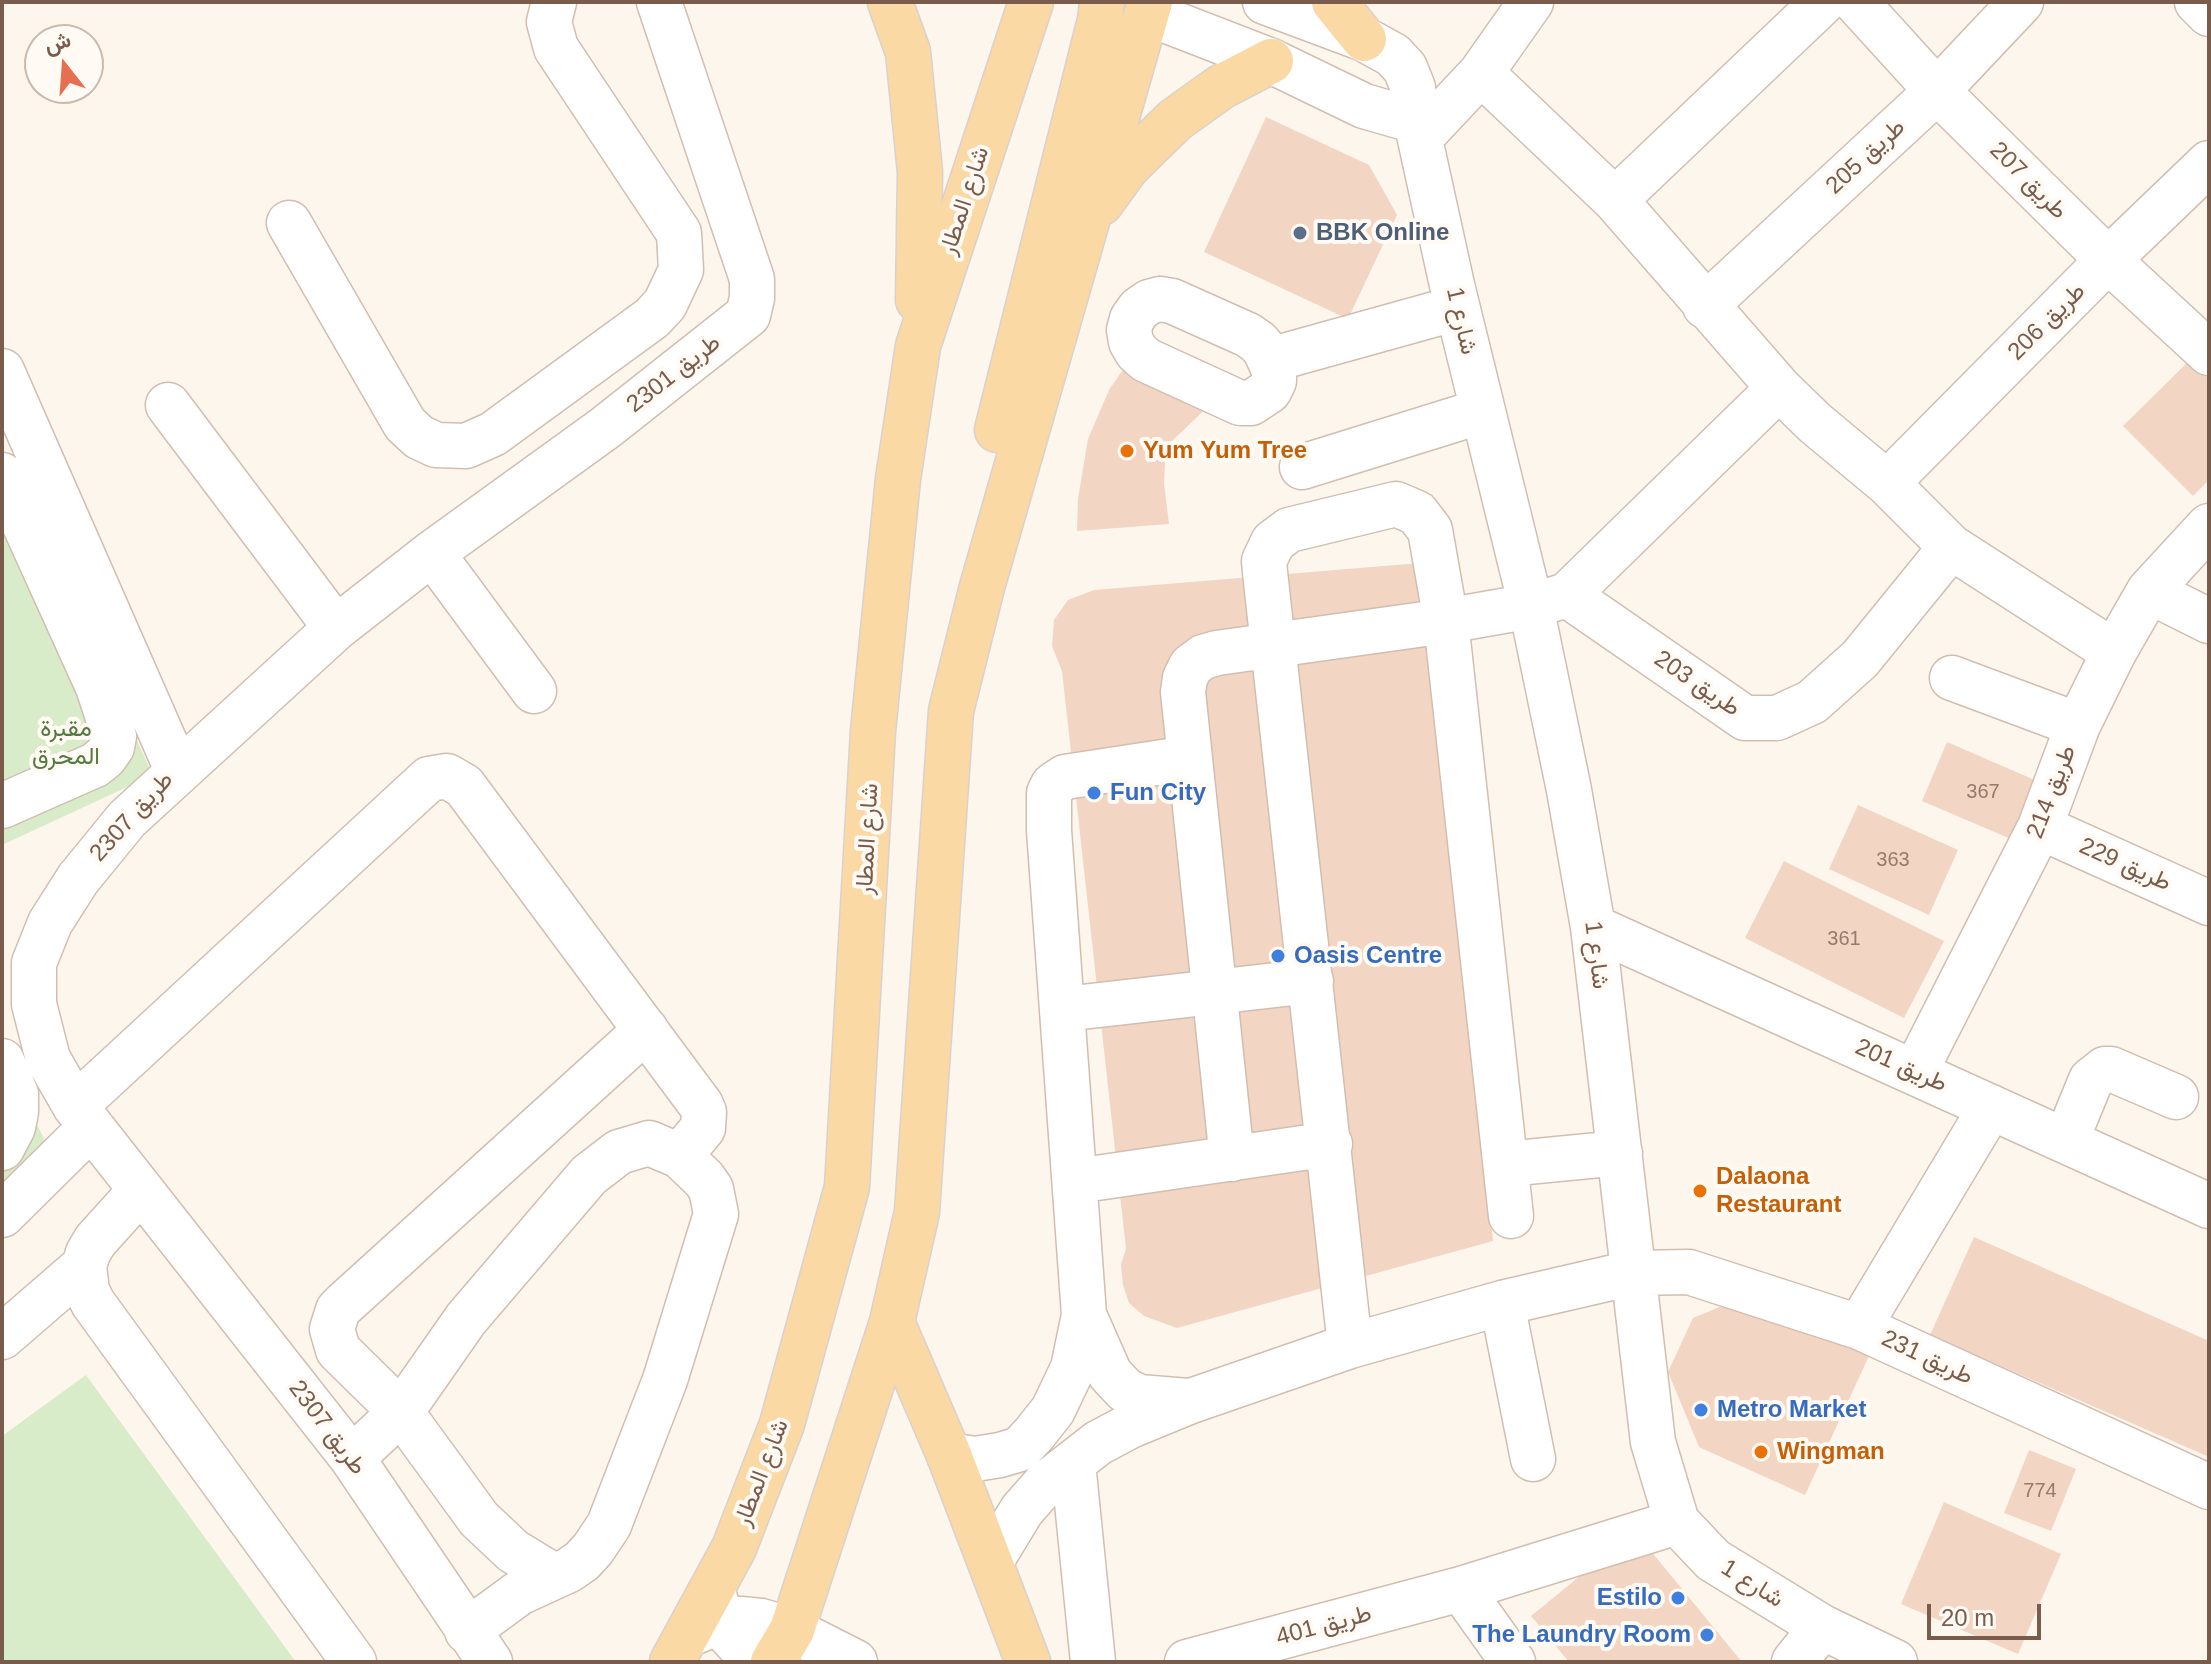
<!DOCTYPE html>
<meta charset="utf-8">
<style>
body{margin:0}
#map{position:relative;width:2211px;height:1664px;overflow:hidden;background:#fdf6ec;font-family:Arial,Vazirmatn,sans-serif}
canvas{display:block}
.frame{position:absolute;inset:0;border:4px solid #7a5c4d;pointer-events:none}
.north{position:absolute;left:24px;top:24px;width:80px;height:80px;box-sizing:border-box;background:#fffaf3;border:2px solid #cabbb1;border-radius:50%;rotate:343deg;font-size:22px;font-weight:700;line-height:32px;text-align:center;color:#7a5c4d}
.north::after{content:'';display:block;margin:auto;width:28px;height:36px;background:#e76f51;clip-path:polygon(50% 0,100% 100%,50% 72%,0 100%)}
.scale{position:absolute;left:1927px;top:1604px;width:114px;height:36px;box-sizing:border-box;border:4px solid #7a5c4d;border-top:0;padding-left:10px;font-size:24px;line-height:28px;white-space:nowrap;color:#7a5c4d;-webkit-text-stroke:6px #fffaf3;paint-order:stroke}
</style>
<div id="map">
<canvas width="2211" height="1664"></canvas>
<div class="frame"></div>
<div class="north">ش</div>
<div class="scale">20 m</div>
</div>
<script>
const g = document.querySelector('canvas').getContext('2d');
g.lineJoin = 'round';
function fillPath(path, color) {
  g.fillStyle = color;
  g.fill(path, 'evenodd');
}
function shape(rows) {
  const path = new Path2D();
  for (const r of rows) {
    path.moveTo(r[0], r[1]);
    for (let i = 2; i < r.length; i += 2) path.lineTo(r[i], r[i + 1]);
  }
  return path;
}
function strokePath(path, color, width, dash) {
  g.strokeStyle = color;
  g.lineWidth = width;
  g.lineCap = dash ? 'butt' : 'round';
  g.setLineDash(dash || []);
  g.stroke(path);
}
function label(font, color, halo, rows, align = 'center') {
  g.font = font + ' Arial,Vazirmatn,sans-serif';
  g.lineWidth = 8;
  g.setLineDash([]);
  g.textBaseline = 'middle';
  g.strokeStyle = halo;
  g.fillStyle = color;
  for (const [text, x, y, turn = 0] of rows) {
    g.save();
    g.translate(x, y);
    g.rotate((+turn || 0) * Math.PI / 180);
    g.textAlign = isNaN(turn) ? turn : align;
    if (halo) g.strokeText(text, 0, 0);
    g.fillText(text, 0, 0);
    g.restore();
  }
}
const green = shape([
 [2,454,153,775,2,845],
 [2,1058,46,1142,2,1185],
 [86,1375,296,1662,2,1662,2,1436]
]);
const building = shape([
 [1266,117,1369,165,1397,215,1348,319,1204,252],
 [2198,352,2209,363,2209,480,2193,496,2123,426],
 [1131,358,1214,401,1173,440,1165,462,1164,483,1169,524,1077,531,1078,499,1088,439,1109,390],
 [1420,563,1493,1241,1177,1328,1144,1316,1129,1303,1123,1285,1121,1264,1126,1249,1062,671,1052,646,1054,620,1068,600,1094,590],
 [1947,742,2044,784,2018,842,1922,801],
 [1858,805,1958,850,1929,915,1829,869],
 [1784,861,1944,941,1904,1018,1745,938],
 [1974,1237,2209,1341,2209,1457,1930,1335],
 [1741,1298,1869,1356,1805,1495,1699,1447,1668,1372,1693,1318],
 [2029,1450,2076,1469,2051,1531,2004,1513],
 [1944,1502,2061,1554,2018,1654,1901,1604],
 [1650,1550,1742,1662,1569,1662,1531,1616,1596,1563]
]);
const minor = shape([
 [1265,2,1364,39,1393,55,1405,68,1413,88,1416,121,1452,285,1531,606,1569,790,1593,927,1653,1442,1677,1522,1713,1560,1822,1627,1895,1662],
 [1856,2,1937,91,2108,260,2209,353],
 [2197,2,2209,14],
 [1147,13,1271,61,1364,106,1416,121],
 [1481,73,1615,200,1779,388,1815,423,1887,483,1951,547,2114,652],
 [1420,138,1481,73,1531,2],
 [1615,200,1823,2],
 [289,223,405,424,419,437,436,445,466,446,493,434,652,318,665,304,681,270,679,233,556,48,549,22,554,2],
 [1160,299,1172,301,1248,335,1258,342,1265,350,1274,370,1274,381,1269,391,1251,403,1240,403,1146,360,1137,352,1131,342,1129,330,1132,319,1139,309,1149,302,1160,299],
 [1705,306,1937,91,2021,2],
 [1270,360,1457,308],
 [2,371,178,772],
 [168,405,336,628],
 [1302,467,1482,411],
 [2,475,98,687,114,736,112,747,105,757,95,765,2,806],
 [1887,483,2108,260,2209,163],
 [432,553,534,691],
 [2149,591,2209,621],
 [1567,595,1779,388],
 [1952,678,2078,725],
 [2040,827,2209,903],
 [1593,927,2209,1206],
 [1064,1009,1311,981],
 [2,1061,16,1094,16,1112,13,1127,2,1148],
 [1915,1072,2040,827,2078,725,2114,652,2149,591,2209,526],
 [75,1106,429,779,447,776,464,786,701,1105,704,1112,703,1128,680,1156],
 [2066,1141,2091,1080,2105,1069,2111,1069,2176,1097],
 [1232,1159,1183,692,1185,678,1191,666,1203,657,1217,653,1446,621,1531,606,1567,595,1745,718,1777,718,1812,702,1860,659,1951,547],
 [1506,1164,1620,1153],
 [1076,1181,1330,1144],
 [141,1190,95,1241,88,1253,84,1266,87,1291,93,1303,354,1662],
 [2,1215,90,1128],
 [1502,1303,1533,1459],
 [1084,1315,1110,1374,1125,1390,1139,1397,1188,1401],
 [1859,1327,1991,1107],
 [2,1337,84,1266],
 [1350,1346,1265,572,1264,561,1273,542,1289,530,1396,504,1417,513,1430,530,1446,621,1511,1216],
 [949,1455,975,1459,1000,1455,1020,1449,1034,1434,1053,1410,1073,1368,1084,1315,1049,830,1049,793,1053,785,1065,777,1189,758],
 [352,1458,401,1412,466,1319,589,1175,619,1152,649,1143,680,1156,704,1179,711,1189,716,1214,665,1380,609,1525,593,1549,582,1561,569,1570,519,1593,467,1631],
 [1073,1463,1093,1662],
 [991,1561,1022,1510,1044,1485,1098,1443,1130,1426,1191,1401,1350,1346,1502,1303,1632,1273,1689,1272,1859,1327,2209,1487],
 [554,1576,513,1551,479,1519,401,1412,338,1350,332,1329,338,1310,344,1304,646,1030],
 [1461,1589,1513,1662],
 [715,1598,721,1621,728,1633,748,1655,765,1662],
 [690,1634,721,1621,741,1619,761,1621,792,1630,855,1662],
 [490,1662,352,1458,75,1106,48,1059,34,1004,34,963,50,923,78,879,127,819,336,628,432,553,605,428,748,315,752,298,752,279,659,2],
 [1187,1662,1461,1589,1677,1522],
 [1794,1662,1822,1627]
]);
const major = shape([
 [890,2,908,52,920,172,918,300],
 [1334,2,1364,39],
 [1101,203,1127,167,1175,120,1221,87,1271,61],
 [997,430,1100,20,1102,2],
 [892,1322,949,1455,1028,1662],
 [672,1662,734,1548,782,1424,847,1187,873,731,898,479,918,346,1031,2],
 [773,1662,792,1630,892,1322,917,1212,951,711,982,587,1150,2]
]);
const markers = [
 [1300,233,8,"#5c6f8a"],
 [1127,451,8,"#e8710a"],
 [1094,793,8,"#3f7fe0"],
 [1278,956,8,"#3f7fe0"],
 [1700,1191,8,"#e8710a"],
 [1701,1410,8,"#3f7fe0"],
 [1761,1452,8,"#e8710a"],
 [1678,1598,8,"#3f7fe0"],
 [1707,1635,8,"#3f7fe0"]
];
const numberNames = [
 ["367",1983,792],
 ["363",1893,860],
 ["361",1844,939],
 ["774",2040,1491]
];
const streetNames = [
 ["طريق 205",1866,157,-43],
 ["طريق 207",2028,181,45],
 ["شارع المطار",965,201,-72],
 ["شارع 1",1461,321,77],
 ["طريق 206",2047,322,-45],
 ["طريق 2301",674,374,-38],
 ["طريق 203",1697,684,34],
 ["طريق 214",2052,792,-69],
 ["طريق 2307",132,817,-48],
 ["شارع المطار",868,839,-87],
 ["طريق 229",2125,865,24],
 ["شارع 1",1596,955,83],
 ["طريق 201",1901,1066,24],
 ["طريق 231",1927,1358,25],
 ["طريق 2307",327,1428,53],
 ["شارع المطار",762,1473,-69],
 ["شارع 1",1752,1584,32],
 ["طريق 401",1324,1626,-15]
];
const serviceNames = [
 ["BBK Online",1316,233]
];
const foodNames = [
 ["Yum Yum Tree",1143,451],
 ["Dalaona",1716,1177],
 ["Restaurant",1716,1205],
 ["Wingman",1777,1452]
];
const parkNames = [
 ["مقبرة",66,729],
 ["المحرق",66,757]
];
const shopNames = [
 ["Fun City",1110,793],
 ["Oasis Centre",1294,956],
 ["Metro Market",1717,1410],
 ["Estilo",1662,1598,"right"],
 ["The Laundry Room",1691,1635,"right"]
];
fillPath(green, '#d8ecc9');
fillPath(building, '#f3d5c3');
strokePath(minor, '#d1beb0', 47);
strokePath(major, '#dad1cd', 47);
strokePath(minor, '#fff', 44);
strokePath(major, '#fbd9a5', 44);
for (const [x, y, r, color] of markers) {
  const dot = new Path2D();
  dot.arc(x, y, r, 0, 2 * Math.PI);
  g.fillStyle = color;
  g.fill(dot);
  strokePath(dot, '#fffaf3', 3);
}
label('20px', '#987a6a', null, numberNames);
label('24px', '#7a5c4d', '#fffaf3', streetNames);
label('bold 24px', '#4e5e75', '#fffaf3', serviceNames, 'left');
label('bold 24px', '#c56008', '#fffaf3', foodNames, 'left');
label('24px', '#537a41', '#fffaf3', parkNames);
label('bold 24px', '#366cbe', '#fffaf3', shopNames, 'left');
</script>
